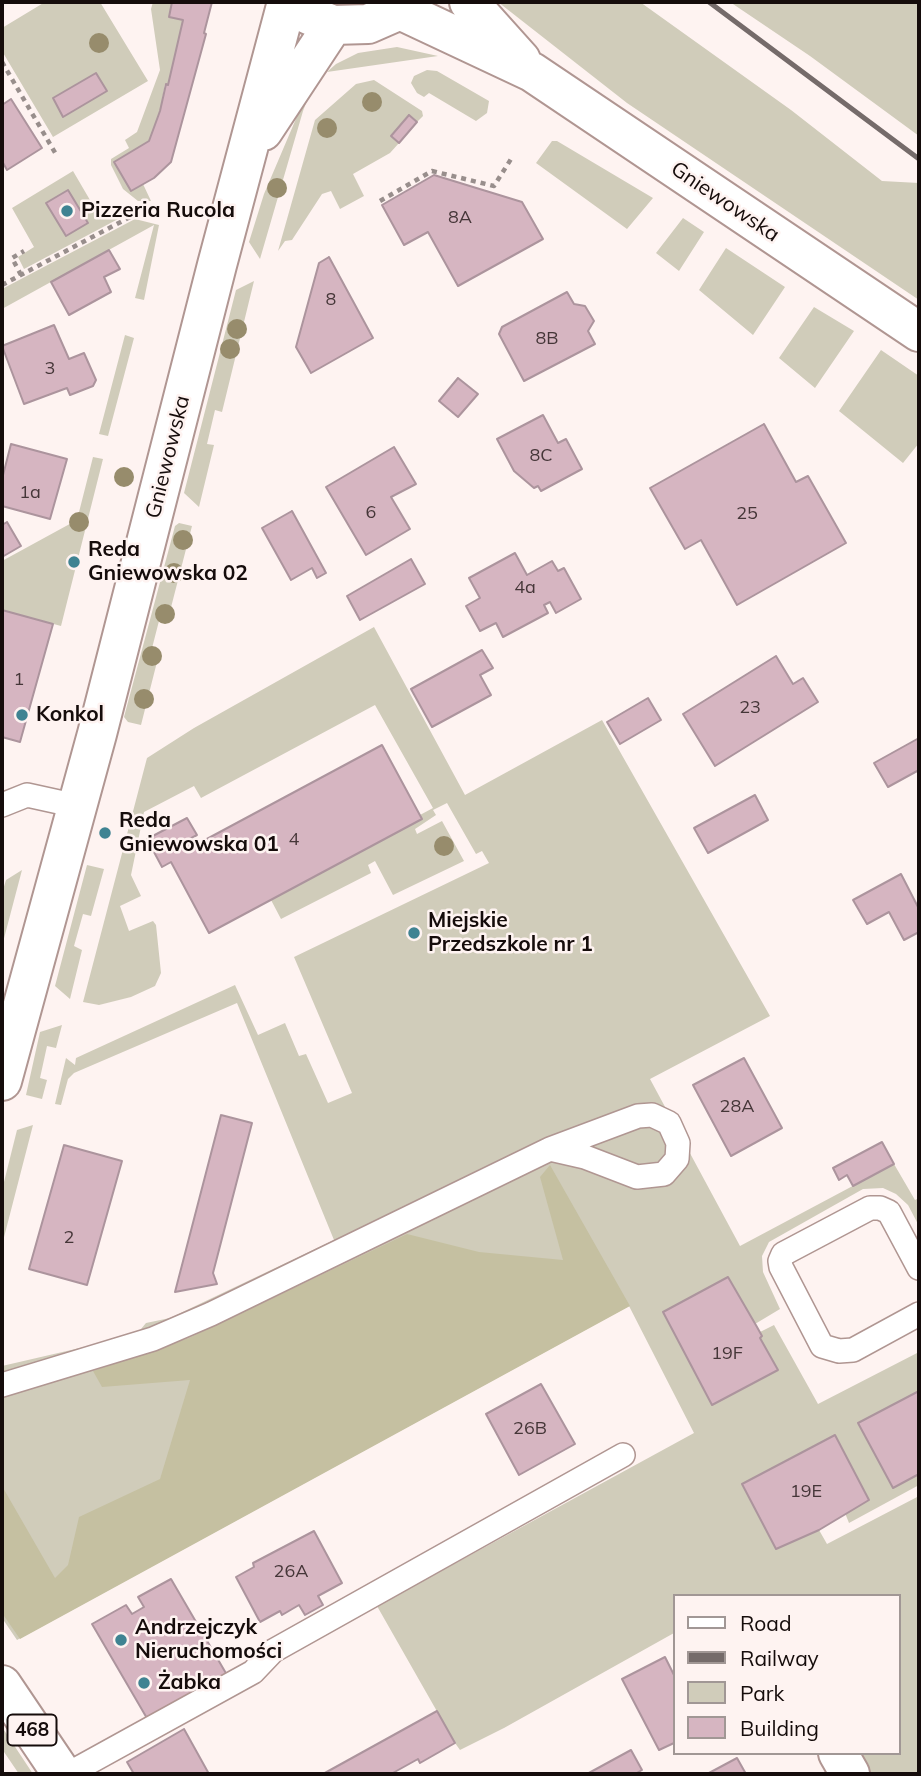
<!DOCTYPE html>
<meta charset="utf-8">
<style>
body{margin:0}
#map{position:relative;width:921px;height:1776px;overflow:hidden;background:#fef3f1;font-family:Mulish,sans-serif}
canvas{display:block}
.frame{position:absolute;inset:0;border:4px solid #150c0b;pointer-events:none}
.legend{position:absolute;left:673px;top:1594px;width:228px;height:161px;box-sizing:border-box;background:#fef3f1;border:2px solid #a19795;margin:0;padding:9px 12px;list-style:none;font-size:21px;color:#150c0b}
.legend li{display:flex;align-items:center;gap:14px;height:35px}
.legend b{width:35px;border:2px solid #a19795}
</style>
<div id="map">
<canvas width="921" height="1776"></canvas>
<div class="frame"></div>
<ul class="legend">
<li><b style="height:9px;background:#fff"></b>Road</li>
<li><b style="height:9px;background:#756b6a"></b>Railway</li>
<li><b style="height:19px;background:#d0ccba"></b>Park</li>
<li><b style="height:19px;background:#d6b5c1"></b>Building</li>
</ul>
</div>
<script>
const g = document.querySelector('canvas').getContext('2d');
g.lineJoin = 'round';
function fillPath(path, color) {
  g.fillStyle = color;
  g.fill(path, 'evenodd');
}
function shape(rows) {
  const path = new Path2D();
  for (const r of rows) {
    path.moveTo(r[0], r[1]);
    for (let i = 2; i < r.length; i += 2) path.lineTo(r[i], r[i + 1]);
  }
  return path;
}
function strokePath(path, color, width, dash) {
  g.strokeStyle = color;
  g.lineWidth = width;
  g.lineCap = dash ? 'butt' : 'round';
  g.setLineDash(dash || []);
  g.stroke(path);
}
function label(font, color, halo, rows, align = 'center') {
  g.font = font + ' Mulish,sans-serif';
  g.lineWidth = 5;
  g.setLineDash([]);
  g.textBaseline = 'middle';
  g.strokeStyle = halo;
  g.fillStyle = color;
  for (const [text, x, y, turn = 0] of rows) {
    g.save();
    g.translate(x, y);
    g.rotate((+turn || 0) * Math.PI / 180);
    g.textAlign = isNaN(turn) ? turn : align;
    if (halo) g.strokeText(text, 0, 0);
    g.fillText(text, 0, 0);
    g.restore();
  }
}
const green = shape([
 [45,2,100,2,148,81,53,137,2,51,2,28],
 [153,2,172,2,169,17,183,20,168,85,165,84,160,111,131,191,143,184,151,201,138,201,123,189,111,165,111,159,129,148,125,140,137,132,160,70,151,9],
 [498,2,640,2,791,110,882,181,919,183,919,300,627,103],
 [730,2,919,2,919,136,810,56],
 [397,47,438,56,327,72,336,64,358,53],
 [427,70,437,71,489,101,487,113,476,121,429,93,424,97,417,93,411,83,414,76],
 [374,80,422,111,423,116,417,122,408,116,391,136,399,143,390,153,353,174,364,196,340,209,331,191,322,194,292,240,285,241,278,251,315,120,356,84],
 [308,98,303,111,260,259,249,242,264,194,298,114],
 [552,141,557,141,653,198,627,229,536,163],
 [73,171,97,212,120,218,24,269,18,257,34,247,12,208],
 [683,218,704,232,679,271,656,253],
 [135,219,159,225,144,300,135,298,154,225,2,309,2,289],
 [726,248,785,287,753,335,699,290],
 [254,281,222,412,215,410,207,444,214,445,199,507,184,493,236,290],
 [814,307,854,331,815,388,779,358],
 [125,335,134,338,108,436,99,434],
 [881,350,919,376,919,443,903,463,839,411],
 [93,457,103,459,61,626,2,610,2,561,77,520],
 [179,523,192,526,168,619,160,617,151,652,159,654,141,725,128,722,124,717,175,526],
 [374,627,465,795,602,720,770,1016,650,1079,740,1246,894,1164,915,1200,919,1198,919,1226,908,1205,896,1194,883,1188,863,1189,769,1242,762,1256,763,1272,780,1309,755,1324,728,1278,663,1312,713,1405,777,1370,760,1338,760,1332,774,1325,818,1404,919,1352,919,1391,858,1423,893,1487,919,1474,919,1485,849,1523,845,1513,869,1500,835,1435,742,1484,776,1549,819,1530,827,1544,919,1496,919,1774,868,1774,856,1753,898,1753,898,1596,674,1596,674,1633,504,1728,460,1750,455,1743,377,1606,694,1433,629,1306,17,1640,2,1618,2,1366,136,1335,146,1323,170,1318,334,1240,237,1003,74,1073,68,1079,61,1105,55,1104,66,1058,75,1065,76,1058,235,985,258,1035,285,1023,299,1056,306,1054,328,1103,352,1093,294,957,489,863,482,851,476,854,447,803,433,810,436,815,415,829,417,834,442,821,464,861,393,895,375,861,368,865,371,873,281,919,271,900,422,819,420,815,433,808,375,705,201,798,194,786,144,812,131,875,141,896,120,906,129,931,153,921,156,925,161,973,155,986,131,997,99,1005,83,1002,147,758,194,728],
 [87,865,104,869,91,916,83,914,74,946,82,950,70,999,55,986],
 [22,870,2,946,2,893,6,880],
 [62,1025,56,1048,47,1046,40,1078,47,1080,42,1099,26,1095,40,1032],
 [33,1125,2,1245,2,1190,17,1130],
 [2,1727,33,1774,19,1774,2,1749]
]);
const forest = shape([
 [550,1165,630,1306,20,1639,2,1613,2,1486,55,1578,68,1565,79,1517,160,1479,190,1380,102,1387,93,1371,189,1338,407,1234,479,1252,563,1260,540,1177]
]);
const building = shape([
 [172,2,212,2,204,33,206,34,171,162,154,178,131,191,114,162,149,141,160,111,166,84,168,85,183,20,169,17,172,2],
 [96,73,107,91,63,117,53,98,96,73],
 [11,99,42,148,7,170,2,161,2,105,11,99],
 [409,115,417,122,399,143,391,136,409,115],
 [434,175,522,202,543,239,458,286,428,232,404,245,382,205,434,175],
 [68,190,88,223,66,236,46,203,68,190],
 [109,250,120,269,104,277,111,292,69,315,51,282,109,250],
 [329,257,373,338,311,373,296,347,319,263,329,257],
 [567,292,574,304,585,306,594,321,588,331,595,344,524,381,499,334,502,327,567,292],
 [54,325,69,359,84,353,96,380,93,386,70,395,67,388,24,404,2,346,54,325],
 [458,378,478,394,458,417,439,401,458,378],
 [543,415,558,443,566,439,582,469,541,491,538,486,534,488,514,471,497,439,543,415],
 [764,424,796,482,808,476,846,543,737,605,701,540,685,549,650,488,764,424],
 [11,444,67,459,50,519,2,506,2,479,11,444],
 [394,447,416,484,391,497,410,529,366,555,326,487,394,447],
 [292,511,326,573,317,578,312,568,291,580,262,528,292,511],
 [7,522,21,546,2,557,2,525,7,522],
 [515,553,527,575,552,561,558,571,564,568,581,599,556,613,550,602,544,605,548,613,503,637,496,623,480,631,466,606,480,598,469,578,515,553],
 [411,559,425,584,360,620,347,596,411,559],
 [2,610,53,624,20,742,2,737,2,610],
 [482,650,493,668,480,675,491,695,432,727,411,689,482,650],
 [776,656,793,684,803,678,818,702,715,766,683,714,776,656],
 [648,698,661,720,620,744,607,722,648,698],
 [919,738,919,770,888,787,874,763,919,738],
 [382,745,422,819,209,933,171,862,162,867,147,839,187,818,197,835,186,841,190,848,382,745],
 [755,795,768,820,708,853,694,828,755,795],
 [901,874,919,909,919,932,904,940,889,912,867,924,853,900,901,874],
 [744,1058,782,1128,731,1156,693,1085,744,1058],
 [221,1115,252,1123,213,1273,217,1284,175,1292,221,1115],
 [882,1142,894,1164,853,1186,847,1175,839,1180,833,1168,882,1142],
 [64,1145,122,1161,87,1285,29,1269,64,1145],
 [728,1277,757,1327,762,1336,760,1338,778,1370,712,1405,663,1312,728,1277],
 [541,1384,575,1444,519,1475,486,1414,541,1384],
 [919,1391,919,1474,893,1488,858,1423,919,1391],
 [835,1435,869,1500,819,1530,776,1549,742,1484,835,1435],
 [314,1531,342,1583,318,1596,323,1605,305,1615,299,1605,282,1615,280,1611,260,1622,236,1577,254,1567,253,1563,314,1531],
 [171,1579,227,1675,148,1720,92,1624,126,1605,132,1614,144,1607,138,1597,171,1579],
 [665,1657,674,1675,674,1743,659,1750,622,1679,665,1657],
 [437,1711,455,1743,420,1763,418,1759,391,1774,323,1774,437,1711],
 [184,1729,209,1774,134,1774,127,1762,184,1729],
 [631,1750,642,1770,635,1774,587,1774,631,1750],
 [737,1758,746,1774,708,1774,709,1773,737,1758]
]);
const path = shape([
 [2,62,57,156],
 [380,201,432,171,494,186,511,159],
 [21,275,12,258,24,251],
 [2,285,145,209]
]);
const lane = shape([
 [2,805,27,795,77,806],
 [919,1268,889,1212,880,1208,870,1208,783,1254,780,1261,781,1267,822,1346,839,1351,853,1350,919,1314],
 [2,1385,153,1339,211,1314,550,1149,585,1157,637,1177,664,1174,677,1159,678,1143,669,1123,652,1115,638,1116,550,1149],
 [68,1774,253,1672,273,1651,623,1455]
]);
const street = shape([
 [838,1753,850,1774]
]);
const secondary = shape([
 [469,2,521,60],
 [400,10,532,72,919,332],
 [309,15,333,25,368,24,400,10,407,2],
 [263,131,333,25],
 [2,1081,97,734,217,265,287,2]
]);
const primary = shape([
 [2,1685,62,1774]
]);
const rail = shape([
 [709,2,919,159]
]);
const trees = [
 [99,43],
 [372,102],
 [327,128],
 [277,188],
 [237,329],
 [230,349],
 [124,477],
 [79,522],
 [183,540],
 [174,573],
 [165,614],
 [152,656],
 [144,699],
 [444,846]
];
const markers = [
 [67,211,7,"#3f8392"],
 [74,562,7,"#3f8392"],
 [22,715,7,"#3f8392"],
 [105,833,7,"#3f8392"],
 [414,933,7,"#3f8392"],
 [121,1640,7,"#3f8392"],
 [144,1683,7,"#3f8392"]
];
const numberNames = [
 ["8A",460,218],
 ["8",331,300],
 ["8B",547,339],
 ["3",50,369],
 ["8C",541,456],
 ["1a",30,493],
 ["6",371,513],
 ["25",747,514],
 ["4a",525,588],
 ["1",19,680],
 ["23",750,708],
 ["4",294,840],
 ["28A",737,1107],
 ["2",69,1238],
 ["19F",727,1354],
 ["26B",530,1429],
 ["19E",806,1492],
 ["26A",291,1572]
];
const shields = [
 [32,1730,49]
];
const shieldNames = [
 ["468",32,1730]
];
const streetNames = [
 ["Gniewowska",725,202,34],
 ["Gniewowska",168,457,-76]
];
const poiNames = [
 ["Pizzeria Rucola",81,211],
 ["Reda",88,550],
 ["Gniewowska 02",88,574],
 ["Konkol",36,715],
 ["Reda",119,821],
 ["Gniewowska 01",119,845],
 ["Miejskie",428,921],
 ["Przedszkole nr 1",428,945],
 ["Andrzejczyk",135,1628],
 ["Nieruchomości",135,1652],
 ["Żabka",158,1683]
];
fillPath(green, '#d0ccba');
fillPath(forest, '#c5c0a1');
fillPath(building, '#d6b5c1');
strokePath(building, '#ac949d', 2);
strokePath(lane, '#b09692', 26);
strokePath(street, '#b09692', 42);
strokePath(secondary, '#b09692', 42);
strokePath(primary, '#b09692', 42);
strokePath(path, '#988e8c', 4.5, [5, 5]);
strokePath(lane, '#fff', 23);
strokePath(street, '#fff', 38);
strokePath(secondary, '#fff', 38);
strokePath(primary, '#fff', 38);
strokePath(rail, '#756b6a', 5);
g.fillStyle = '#978c6c';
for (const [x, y] of trees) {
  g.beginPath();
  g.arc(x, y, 10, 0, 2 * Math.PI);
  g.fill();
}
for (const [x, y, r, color] of markers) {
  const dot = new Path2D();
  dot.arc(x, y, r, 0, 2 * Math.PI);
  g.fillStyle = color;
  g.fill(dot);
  strokePath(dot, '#fef3f1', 2.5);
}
label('18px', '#453638', null, numberNames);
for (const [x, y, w] of shields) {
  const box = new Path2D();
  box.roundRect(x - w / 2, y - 15.5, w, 31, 5);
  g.fillStyle = '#fef3f1';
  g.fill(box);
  strokePath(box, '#150c0b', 2);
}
label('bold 19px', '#150c0b', null, shieldNames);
label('21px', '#150c0b', '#fef3f1', streetNames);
label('bold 21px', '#150c0b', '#fef3f1', poiNames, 'left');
</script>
